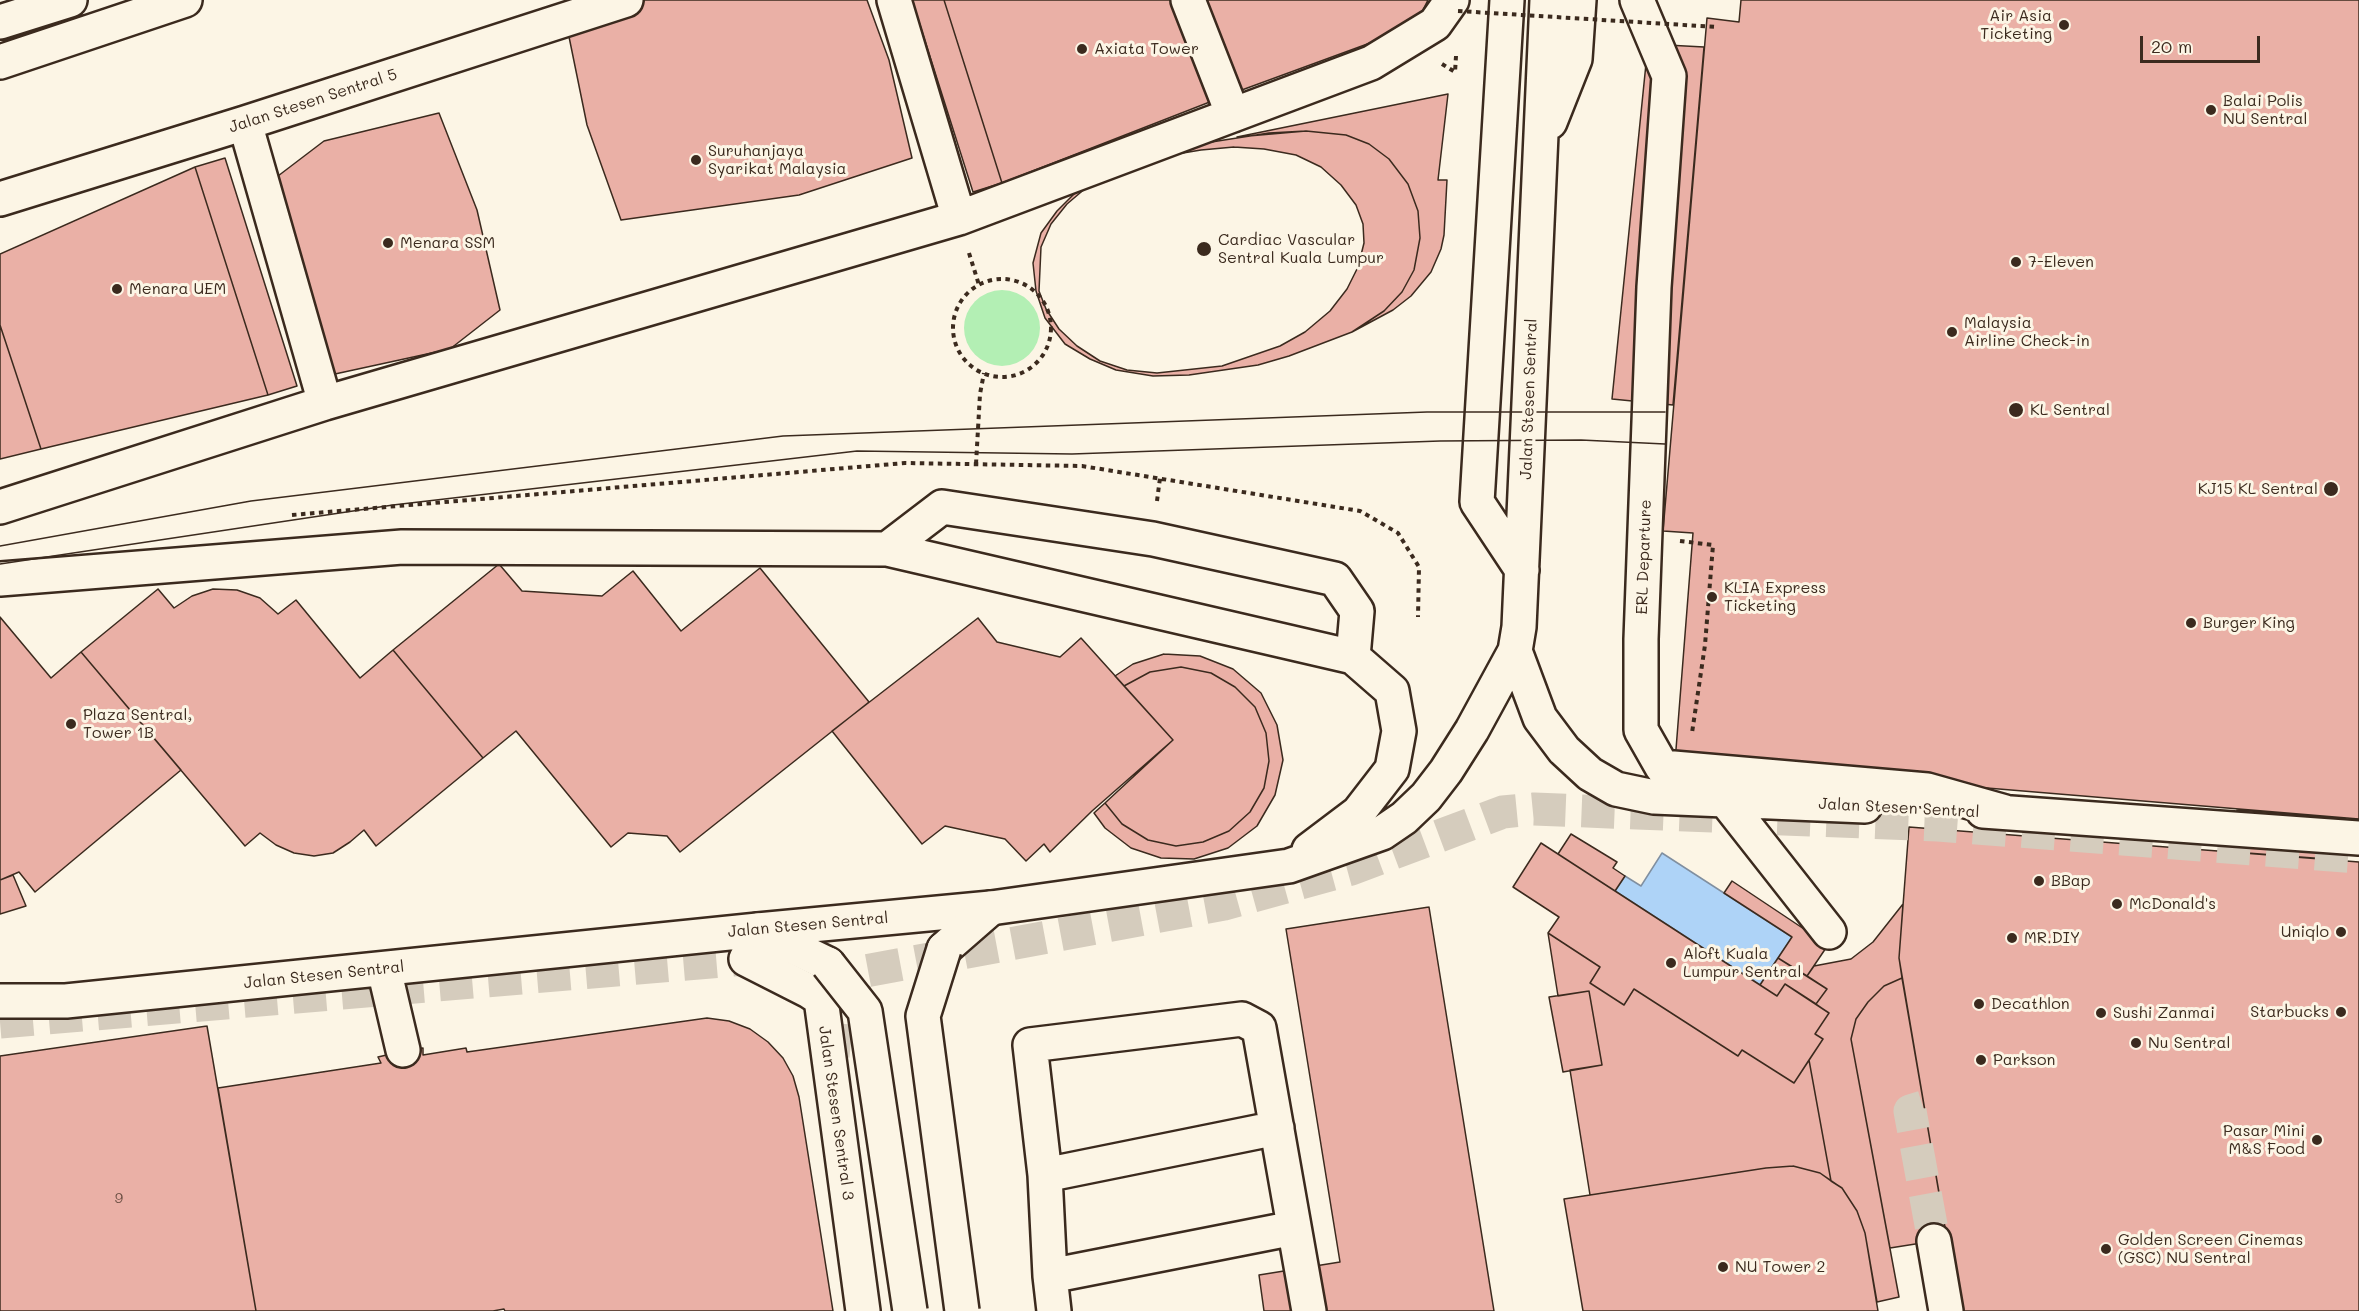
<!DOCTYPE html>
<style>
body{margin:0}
#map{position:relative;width:2359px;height:1311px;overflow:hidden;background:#fcf5e5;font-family:Mali,sans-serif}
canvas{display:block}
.scale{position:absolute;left:2140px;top:36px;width:120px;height:27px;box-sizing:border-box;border:3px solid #3b2a1e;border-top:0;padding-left:8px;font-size:18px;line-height:21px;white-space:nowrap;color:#3b2a1e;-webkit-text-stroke:4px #fcf5e5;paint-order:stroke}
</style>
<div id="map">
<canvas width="2359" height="1311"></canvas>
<div class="scale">20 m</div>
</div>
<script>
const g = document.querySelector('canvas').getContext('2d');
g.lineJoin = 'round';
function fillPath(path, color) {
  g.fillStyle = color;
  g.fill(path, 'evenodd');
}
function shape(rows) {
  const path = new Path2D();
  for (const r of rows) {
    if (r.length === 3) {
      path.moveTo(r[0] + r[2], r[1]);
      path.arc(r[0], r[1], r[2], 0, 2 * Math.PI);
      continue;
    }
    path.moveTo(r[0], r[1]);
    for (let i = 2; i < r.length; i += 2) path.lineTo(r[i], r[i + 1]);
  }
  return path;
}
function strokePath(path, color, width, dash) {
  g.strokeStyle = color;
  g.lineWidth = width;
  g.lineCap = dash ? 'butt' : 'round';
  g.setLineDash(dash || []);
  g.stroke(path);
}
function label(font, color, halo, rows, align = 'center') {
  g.font = font + ' Mali,sans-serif';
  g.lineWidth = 6;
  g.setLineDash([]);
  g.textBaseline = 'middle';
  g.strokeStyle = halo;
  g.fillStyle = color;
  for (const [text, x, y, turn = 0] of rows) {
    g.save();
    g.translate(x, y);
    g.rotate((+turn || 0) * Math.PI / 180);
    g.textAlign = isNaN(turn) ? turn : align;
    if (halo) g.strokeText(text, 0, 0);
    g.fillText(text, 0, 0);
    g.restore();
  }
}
const green = shape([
 [1002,328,38]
]);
const water = shape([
 [1662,853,1792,937,1760,985,1615,891,1625,876,1641,886,1662,853]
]);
const building = shape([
 [634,0,867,0,889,60,912,158,799,195,621,220,587,125,566,22,634,0],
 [912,0,944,0,1002,183,973,192,912,0],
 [944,0,1190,0,1220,98,1002,183,944,0],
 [1190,0,1428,0,1423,10,1404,27,1381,39,1220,98,1190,0],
 [1741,0,2359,0,2359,819,1675,762,1693,533,1663,531,1707,18,1739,22,1741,0],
 [1648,44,1704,47,1673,405,1612,399,1648,44],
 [1448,94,1438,180,1447,180,1444,235,1441,249,1431,272,1411,296,1393,310,1352,332,1384,311,1402,292,1414,270,1420,238,1418,211,1408,184,1389,159,1369,144,1346,135,1306,131,1237,137,1448,94],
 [439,113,477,210,500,310,450,349,335,374,297,276,278,176,324,141,439,113],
 [1306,131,1346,135,1369,144,1389,159,1408,184,1418,211,1420,238,1414,270,1402,292,1384,311,1352,332,1289,356,1258,365,1189,375,1153,376,1116,370,1090,359,1065,344,1045,318,1036,291,1033,263,1041,233,1057,211,1077,191,1172,152,1205,143,1269,133,1306,131],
 [1234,147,1264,149,1296,155,1321,167,1341,185,1356,205,1363,224,1364,243,1358,267,1347,289,1330,311,1305,332,1280,346,1222,366,1157,373,1127,370,1100,361,1077,346,1059,329,1046,309,1039,291,1041,247,1051,224,1067,204,1087,187,1171,155,1201,150,1234,147],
 [225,158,297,386,268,395,195,167,225,158],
 [195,167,268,395,41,449,0,325,0,254,195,167],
 [0,325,41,449,0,459,0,325],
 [499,564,522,591,602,596,633,571,681,631,760,568,869,702,680,852,667,836,628,833,611,847,516,731,483,758,393,650,499,564],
 [158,589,174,608,192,596,213,589,237,590,260,598,278,614,296,600,360,678,393,650,483,758,376,846,364,830,350,842,333,853,314,856,294,853,276,845,260,833,245,846,81,652,158,589],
 [0,617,51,678,81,652,181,770,35,892,19,872,0,880,0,617],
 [978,618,997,642,1060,657,1081,638,1173,740,1092,811,1050,852,1044,844,1026,861,1005,839,945,826,922,844,832,731,978,618],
 [1164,654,1200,656,1233,669,1261,693,1277,725,1283,760,1275,795,1257,826,1228,848,1194,859,1161,858,1131,848,1105,828,1094,813,1105,803,1122,824,1148,840,1176,846,1203,842,1229,831,1250,812,1264,788,1269,761,1266,733,1255,707,1235,687,1211,673,1181,667,1150,672,1124,686,1115,676,1133,664,1164,654],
 [1181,667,1211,673,1235,687,1255,707,1266,733,1269,761,1264,788,1250,812,1229,831,1203,842,1176,846,1148,840,1122,824,1105,803,1173,740,1124,686,1150,672,1181,667],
 [2237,810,2344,818,2340,860,2234,852,2237,810],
 [1909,827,2359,862,2359,1311,1959,1311,1899,958,1909,827],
 [1571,834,1617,862,1613,868,1625,876,1615,891,1558,854,1571,834],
 [1541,843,1777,996,1785,984,1829,1013,1815,1034,1823,1039,1794,1083,1742,1050,1738,1056,1634,989,1624,1005,1590,983,1600,967,1548,933,1559,917,1513,887,1541,843],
 [13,875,26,906,0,914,0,880,13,875],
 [1732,881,1828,945,1807,976,1778,958,1792,937,1724,893,1732,881],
 [1903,904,1899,958,1902,978,1884,986,1868,1002,1856,1019,1851,1039,1899,1297,1877,1302,1865,1233,1857,1211,1842,1188,1831,1181,1809,1060,1823,1039,1815,1034,1829,1013,1816,1004,1827,989,1807,976,1814,966,1851,959,1873,942,1903,904],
 [1429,907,1494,1311,1264,1311,1259,1275,1340,1262,1286,929,1429,907],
 [1548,933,1600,967,1590,983,1624,1005,1634,989,1738,1056,1742,1050,1794,1083,1809,1060,1831,1181,1820,1173,1793,1166,1766,1168,1590,1195,1570,1070,1602,1065,1589,991,1558,996,1548,933],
 [1778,958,1827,989,1816,1004,1785,984,1777,996,1760,985,1778,958],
 [1902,978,1947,1239,1890,1248,1851,1039,1856,1019,1868,1002,1884,986,1902,978],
 [1589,991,1602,1065,1563,1072,1549,997,1589,991],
 [707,1018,729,1021,750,1029,768,1042,783,1058,793,1076,799,1097,833,1311,505,1311,504,1309,493,1311,256,1311,218,1088,381,1063,378,1057,412,1049,423,1048,423,1055,466,1048,467,1052,707,1018],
 [207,1026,256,1311,0,1311,0,1056,207,1026],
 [1793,1166,1820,1173,1842,1188,1857,1211,1865,1233,1878,1311,1583,1311,1564,1199,1766,1168,1793,1166]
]);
const minorTunnel = shape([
 [0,1022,746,959],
 [833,1056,837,1016,860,972,1224,904,1351,869,1503,812,1534,809,1938,825,2359,857],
 [1923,1107,1910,1111,1934,1241]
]);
const path = shape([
 [1442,64,1455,72,1456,56],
 [969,253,979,285],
 [1002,328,49],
 [976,464,980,394,984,373],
 [1157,501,1160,478],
 [292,515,905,463,1082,466,1360,511,1398,533,1419,567,1418,617],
 [1680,541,1713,545,1705,645,1692,733]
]);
const minor = shape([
 [894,0,959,218],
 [1188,0,1233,115],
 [1507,0,1477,502,1522,570],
 [1637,0,1669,76,1654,287,1641,639,1641,730,1662,767,1927,790,2005,812],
 [1550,122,1575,59,1579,0],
 [245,123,325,403],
 [0,199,245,123,626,0],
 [0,507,325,403,959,218,1371,63,1435,24,1452,0],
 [887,549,942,507,1153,539,1335,579,1357,611,1353,657],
 [0,579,402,547,887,549,1353,657,1392,691,1399,731,1392,769,1358,813,1309,850],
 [1515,651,1540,718,1564,750,1590,774,1616,789,1654,797,1865,806],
 [1726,801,1829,932],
 [1983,811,2359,838],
 [746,959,809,991,821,999,863,1311],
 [384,969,403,1050],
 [0,1001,66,1001,758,930,991,908,1289,866,1382,833,1404,818,1426,797,1446,771,1472,730,1515,651,1519,627,1547,0],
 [1045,1175,1277,1128],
 [1934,1241,1946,1311],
 [1050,1276,1294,1228],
 [1054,1311,1050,1276,1045,1175,1030,1045,1242,1019,1259,1028,1309,1311]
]);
const major = shape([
 [0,22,70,0],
 [0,62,185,0],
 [758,930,828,964],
 [944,949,991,908]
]);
const tram = shape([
 [0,546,251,501,783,436,1427,412,1665,412],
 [0,564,393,505,857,451,1072,454,1440,441,1581,440,1665,444]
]);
const pathBridge = shape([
 [1458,11,1717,27]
]);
const majorBridge = shape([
 [944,949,923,1016,962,1311],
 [828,964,865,1011,910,1311]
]);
const markers = [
 [2064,25,6,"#3b2a1e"],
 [1082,49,6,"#3b2a1e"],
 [2211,110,6,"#3b2a1e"],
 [696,160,6,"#3b2a1e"],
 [388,243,6,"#3b2a1e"],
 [1204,249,8,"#3b2a1e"],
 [2016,262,6,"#3b2a1e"],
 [117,289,6,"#3b2a1e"],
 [1952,332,6,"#3b2a1e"],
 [2016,410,8,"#3b2a1e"],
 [2331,489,8,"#3b2a1e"],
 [1712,597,6,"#3b2a1e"],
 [2191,623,6,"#3b2a1e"],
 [71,724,6,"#3b2a1e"],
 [2039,881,6,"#3b2a1e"],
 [2117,904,6,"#3b2a1e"],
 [2341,932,6,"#3b2a1e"],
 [2012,938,6,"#3b2a1e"],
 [1671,963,6,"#3b2a1e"],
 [1979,1004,6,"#3b2a1e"],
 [2341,1012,6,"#3b2a1e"],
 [2101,1013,6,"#3b2a1e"],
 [2136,1043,6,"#3b2a1e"],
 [1981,1060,6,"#3b2a1e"],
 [2317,1140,6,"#3b2a1e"],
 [2106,1249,6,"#3b2a1e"],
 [1723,1267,6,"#3b2a1e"]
];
const numberNames = [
 ["9",119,1199]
];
const poiNames = [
 ["Air Asia",2052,16,"right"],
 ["Ticketing",2052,34,"right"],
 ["Axiata Tower",1094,49],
 ["Balai Polis",2223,101],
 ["NU Sentral",2223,119],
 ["Suruhanjaya",708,151],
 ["Syarikat Malaysia",708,169],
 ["Cardiac Vascular",1218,240],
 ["Sentral Kuala Lumpur",1218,258],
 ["Menara SSM",400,243],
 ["7-Eleven",2028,262],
 ["Menara UEM",129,289],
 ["Malaysia",1964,323],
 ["Airline Check-in",1964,341],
 ["KL Sentral",2030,410],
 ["KJ15 KL Sentral",2318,489,"right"],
 ["KLIA Express",1724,588],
 ["Ticketing",1724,606],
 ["Burger King",2203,623],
 ["Plaza Sentral,",83,715],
 ["Tower 1B",83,733],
 ["BBap",2051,881],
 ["McDonald's",2129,904],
 ["Uniqlo",2329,932,"right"],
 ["MR.DIY",2024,938],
 ["Aloft Kuala",1683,954],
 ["Lumpur Sentral",1683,972],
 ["Decathlon",1991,1004],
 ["Starbucks",2329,1012,"right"],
 ["Sushi Zanmai",2113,1013],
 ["Nu Sentral",2148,1043],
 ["Parkson",1993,1060],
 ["Pasar Mini",2305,1131,"right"],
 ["M&S Food",2305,1149,"right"],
 ["Golden Screen Cinemas",2118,1240],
 ["(GSC) NU Sentral",2118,1258],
 ["NU Tower 2",1735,1267]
];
const streetNames = [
 ["Jalan Stesen Sentral 5",313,101,-18],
 ["Jalan Stesen Sentral",1529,399,-88],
 ["ERL Departure",1644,557,-88],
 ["Jalan Stesen Sentral",1899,808,3],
 ["Jalan Stesen Sentral",808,925,-5],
 ["Jalan Stesen Sentral",324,975,-6],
 ["Jalan Stesen Sentral 3",836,1113,82]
];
fillPath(green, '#b3efb4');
fillPath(water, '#aed3f7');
strokePath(water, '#808fa0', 1.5);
fillPath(building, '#eab0a6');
strokePath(building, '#3b2a1e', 1.5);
strokePath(minorTunnel, '#d5ccbd', 33, [33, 16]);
strokePath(minor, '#3b2a1e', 38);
strokePath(major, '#3b2a1e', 38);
strokePath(path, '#3b2a1e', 4, [4.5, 4.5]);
strokePath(minor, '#fcf5e5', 33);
strokePath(major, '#fcf5e5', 33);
strokePath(tram, '#3b2a1e', 1.5);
strokePath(majorBridge, '#3b2a1e', 38, []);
strokePath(pathBridge, '#3b2a1e', 4, [4.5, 4.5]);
strokePath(majorBridge, '#fcf5e5', 33);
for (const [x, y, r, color] of markers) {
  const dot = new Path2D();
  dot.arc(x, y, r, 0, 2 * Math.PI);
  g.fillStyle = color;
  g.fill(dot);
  strokePath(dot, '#fcf5e5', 2);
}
label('14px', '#674c40', null, numberNames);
label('16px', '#3b2a1e', '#fcf5e5', poiNames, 'left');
label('16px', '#3b2a1e', '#fcf5e5', streetNames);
</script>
